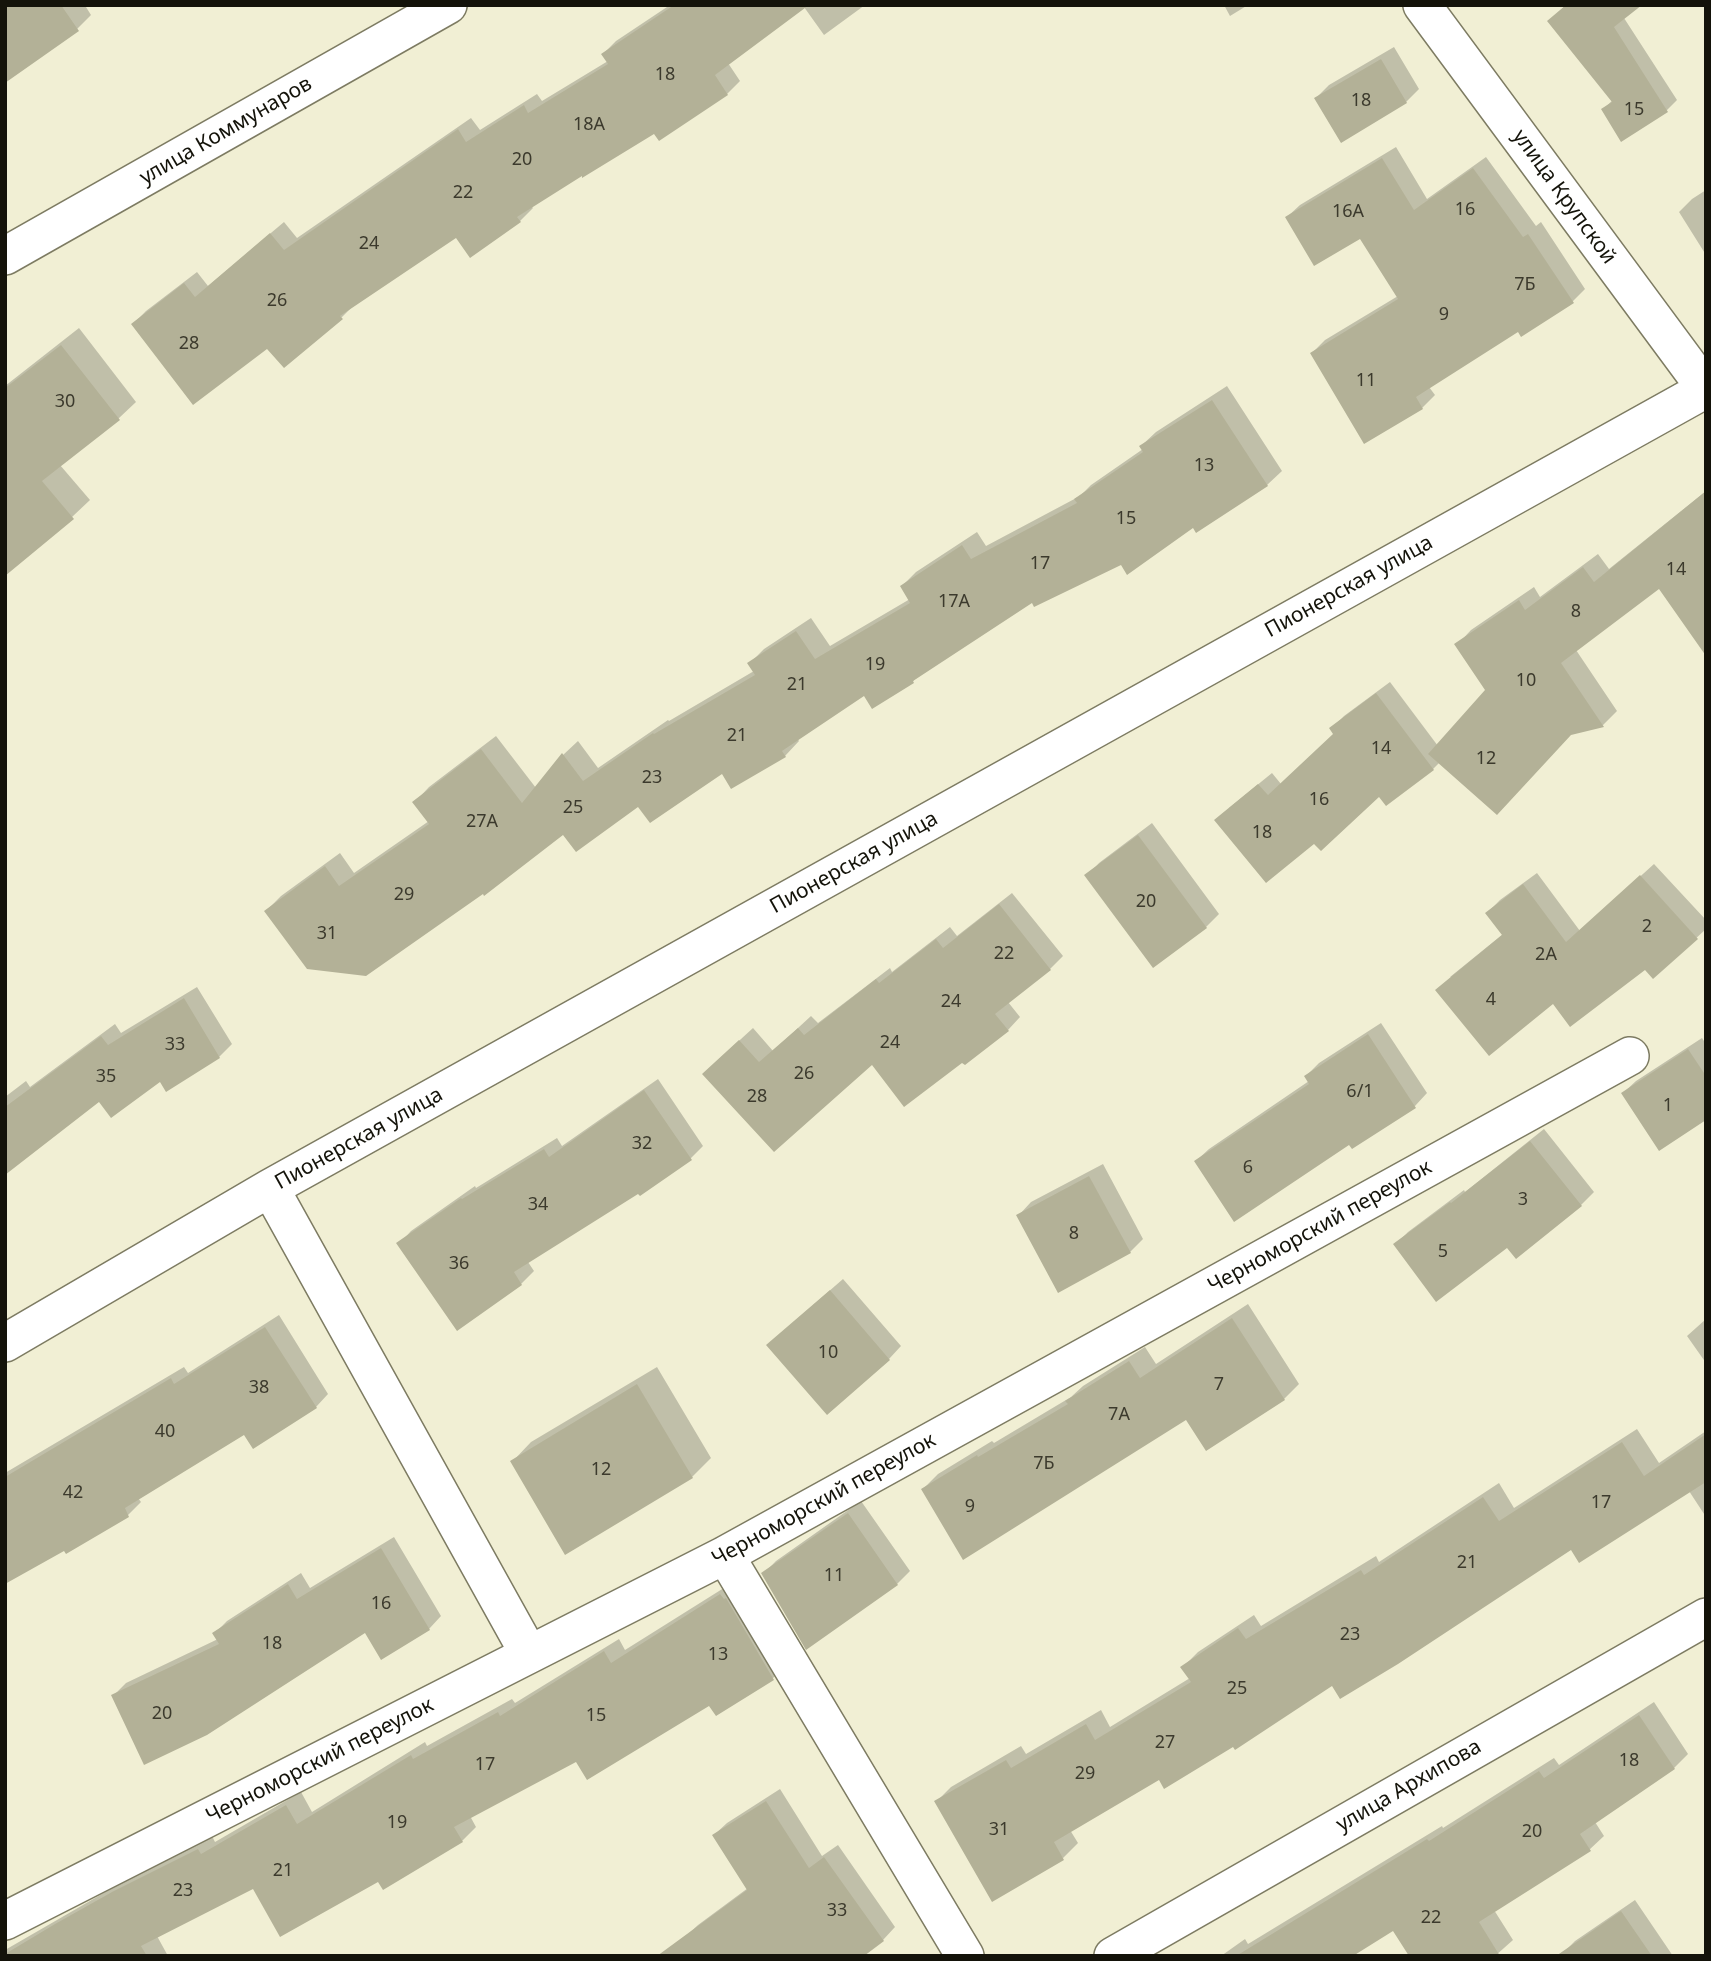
<!DOCTYPE html>
<meta charset="utf-8">
<style>
body{margin:0}
#map{position:relative;width:1711px;height:1961px;overflow:hidden;background:#f1efd4;font-family:"Noto Sans",sans-serif}
canvas{display:block}
.frame{position:absolute;inset:0;border:7px solid #14130a;pointer-events:none}
</style>
<div id="map">
<canvas width="1711" height="1961"></canvas>
<div class="frame"></div>
</div>
<script>
const g = document.querySelector('canvas').getContext('2d');
g.lineJoin = 'round';
function fillPath(path, color) {
  g.fillStyle = color;
  g.fill(path, 'evenodd');
}
function shape(rows) {
  const path = new Path2D();
  for (const r of rows) {
    path.moveTo(r[0], r[1]);
    for (let i = 2; i < r.length; i += 2) path.lineTo(r[i], r[i + 1]);
  }
  return path;
}
function strokePath(path, color, width, dash) {
  g.strokeStyle = color;
  g.lineWidth = width;
  g.lineCap = dash ? 'butt' : 'round';
  g.setLineDash(dash || []);
  g.stroke(path);
}
function label(font, color, halo, rows, align = 'center') {
  g.font = font + ' "Noto Sans",sans-serif';
  g.lineWidth = 5;
  g.setLineDash([]);
  g.textBaseline = 'middle';
  g.strokeStyle = halo;
  g.fillStyle = color;
  for (const [text, x, y, turn = 0] of rows) {
    g.save();
    g.translate(x, y);
    g.rotate((+turn || 0) * Math.PI / 180);
    g.textAlign = isNaN(turn) ? turn : align;
    if (halo) g.strokeText(text, 0, 0);
    g.fillText(text, 0, 0);
    g.restore();
  }
}
const shadow = shape([
 [5,5,88,5,86,7,91,15,77,29],
 [670,5,865,5,824,35,804,7,728,63,740,81,727,94,654,132,531,206,533,208,520,221,457,235,354,305,341,318,268,346,133,324,146,311,197,272,208,286,284,222,297,238,471,118,480,130,537,94,542,101,608,61,603,54,616,41],
 [1224,5,1248,5,1230,16],
 [1566,5,1624,18,1677,100,1667,110,1621,139,1603,109,1613,100,1549,21],
 [1394,47,1419,89,1406,102,1316,98,1329,85],
 [1396,147,1427,199,1486,157,1536,226,1541,222,1585,289,1572,302,1519,330,1429,387,1435,395,1422,408,1312,353,1325,340,1398,296,1360,236,1287,217,1300,205],
 [1706,190,1706,255,1679,212,1692,199],
 [79,328,136,402,118,419,60,465,90,500,72,517,5,574,5,386],
 [1227,386,1282,471,1267,485,1121,563,1032,601,921,674,913,681,865,693,797,738,799,741,785,756,722,771,563,832,266,911,281,896,340,853,354,873,429,821,415,802,429,787,496,736,536,788,563,755,578,741,598,768,668,720,669,721,754,671,749,664,764,649,811,618,830,646,910,599,902,586,916,572,977,532,986,546,1080,496,1091,485,1143,449,1141,446,1156,432],
 [1706,491,1706,653,1659,587,1576,650,1617,711,1603,725,1440,762,1433,769,1379,794,1314,841,1229,808,1272,773,1281,784,1335,733,1331,729,1344,716,1390,682,1438,746,1487,690,1457,645,1471,630,1534,587,1540,597,1598,554,1609,569],
 [1152,823,1219,914,1206,927,1087,876,1099,863],
 [1654,864,1706,920,1706,929,1654,977,1645,968,1553,1001,1450,977,1503,934,1487,913,1500,900,1537,873,1580,931],
 [1012,893,1063,956,1050,969,1008,1002,1020,1017,1008,1030,963,1060,872,1062,774,1149,717,1061,753,1028,773,1051,811,1016,818,1023,890,968,892,972,950,927,957,936],
 [197,987,232,1044,219,1057,166,1089,160,1079,100,1100,5,1172,5,1097,26,1081,30,1087,115,1024,121,1033],
 [1381,1023,1427,1093,1415,1106,1349,1142,1196,1161,1209,1149,1309,1081,1306,1076,1319,1063],
 [1702,1038,1706,1044,1706,1118,1623,1093,1636,1081],
 [658,1079,703,1146,691,1158,528,1262,534,1271,521,1284,458,1328,399,1244,411,1231,475,1186,476,1188,557,1138,562,1146],
 [1544,1129,1594,1192,1581,1205,1516,1256,1508,1245,1395,1245,1408,1232,1464,1190,1465,1192],
 [1103,1164,1143,1239,1130,1252,1019,1215,1031,1202],
 [843,1279,901,1346,889,1359,781,1333],
 [1248,1304,1299,1384,1284,1399,1207,1449,1187,1418,923,1489,938,1474,992,1441,994,1443,1071,1397,1083,1386,1145,1347,1156,1364],
 [279,1315,328,1394,316,1407,244,1432,138,1498,141,1502,128,1515,66,1551,65,1549,5,1582,5,1473,184,1367,188,1373],
 [1706,1319,1706,1363,1687,1336],
 [657,1367,711,1458,692,1477,512,1462,531,1442],
 [1637,1429,1659,1463,1706,1431,1706,1517,1689,1491,1572,1548,1332,1683,1234,1744,1159,1778,1070,1830,1078,1843,1063,1858,936,1802,951,1787,1021,1746,1026,1754,1101,1710,1110,1727,1190,1678,1183,1667,1198,1652,1254,1615,1261,1626,1376,1556,1379,1562,1499,1483,1514,1508],
 [861,1501,910,1571,897,1584,763,1574,776,1561],
 [394,1537,441,1616,429,1629,366,1631,113,1696,126,1683,218,1639,214,1634,227,1621,301,1573,310,1588],
 [735,1581,787,1664,773,1678,716,1714,710,1704,576,1759,470,1816,476,1827,462,1841,379,1880,253,1886,157,1936,168,1956,5,1956,5,1950,128,1879,212,1836,215,1842,301,1792,312,1812,425,1742,427,1746,512,1699,515,1703,619,1639,625,1650],
 [1654,1702,1688,1754,1674,1768,1595,1822,1604,1836,1589,1850,1494,1910,1513,1940,1495,1956,1394,1929,1350,1956,1221,1956,1245,1939,1248,1944,1442,1826,1443,1828,1554,1758,1559,1765],
 [780,1789,822,1856,838,1845,895,1927,883,1940,685,1937,698,1925,748,1888,714,1835,727,1823],
 [1635,1900,1673,1956,1564,1956,1562,1954,1575,1941]
]);
const building = shape([
 [5,5,61,5,79,31,5,83],
 [674,5,809,5,715,75,728,95,659,141,654,134,582,178,582,176,517,217,521,222,470,258,456,238,340,316,343,319,284,368,267,349,193,405,131,324,184,283,195,297,270,233,284,250,458,129,466,142,524,105,528,113,608,64,601,54],
 [1566,5,1642,5,1614,27,1668,112,1621,142,1601,109,1612,102,1547,21],
 [1381,59,1407,103,1341,143,1314,98],
 [1382,158,1414,210,1473,168,1523,237,1528,234,1574,303,1521,337,1518,332,1416,397,1423,409,1364,444,1310,353,1398,299,1360,239,1314,266,1285,217],
 [61,345,120,420,42,481,74,519,5,576,5,388],
 [1212,400,1268,486,1196,533,1193,528,1127,575,1121,565,1034,607,1032,603,913,681,914,683,872,709,864,696,782,751,786,757,731,789,722,774,650,823,638,807,576,852,563,835,484,896,483,894,366,976,307,969,264,911,325,866,339,886,429,824,412,802,481,749,522,803,562,753,583,781,653,733,654,734,755,675,747,663,796,631,815,659,910,603,900,586,962,545,971,559,1077,503,1074,499,1143,452,1139,446],
 [1706,491,1706,656,1659,589,1561,663,1604,727,1571,735,1497,815,1428,754,1485,690,1454,644,1519,600,1525,610,1583,567,1594,582],
 [1376,693,1434,770,1386,806,1379,797,1321,851,1314,844,1266,883,1214,820,1258,784,1268,795,1333,734,1329,728],
 [1138,835,1207,928,1153,968,1084,875],
 [1640,875,1698,939,1653,979,1645,970,1570,1027,1553,1004,1489,1056,1435,990,1502,935,1485,913,1523,884,1566,942],
 [999,904,1051,970,995,1014,1009,1031,965,1065,962,1063,904,1107,872,1065,774,1152,702,1074,739,1040,759,1062,798,1028,804,1035,876,979,879,983,936,939,943,948],
 [184,998,220,1058,166,1092,160,1082,111,1118,99,1102,5,1175,5,1107,101,1036,108,1045],
 [1368,1034,1416,1108,1352,1149,1349,1145,1234,1222,1194,1161,1309,1084,1304,1076],
 [1688,1049,1706,1076,1706,1120,1659,1151,1621,1093],
 [644,1090,692,1160,640,1196,638,1194,514,1272,522,1285,457,1331,396,1243,461,1198,462,1199,544,1149,549,1157],
 [1530,1141,1582,1206,1516,1259,1507,1248,1436,1302,1393,1244,1450,1202,1451,1203],
 [1089,1176,1131,1253,1058,1293,1016,1215],
 [830,1290,890,1360,827,1415,766,1345],
 [1232,1318,1285,1400,1206,1451,1186,1420,963,1560,921,1489,977,1455,978,1457,1068,1404,1065,1401,1129,1361,1140,1378],
 [265,1327,317,1408,253,1449,244,1435,125,1508,129,1517,66,1554,64,1551,5,1584,5,1477,171,1378,174,1384],
 [637,1384,693,1478,565,1555,510,1461],
 [1706,1434,1706,1482,1579,1563,1571,1550,1398,1664,1340,1699,1332,1686,1235,1750,1233,1747,1164,1789,1159,1780,1054,1842,1064,1860,992,1902,934,1801,1006,1760,1011,1768,1086,1724,1095,1740,1191,1682,1180,1667,1238,1628,1246,1639,1361,1570,1364,1575,1483,1497,1499,1521,1622,1442,1644,1476],
 [848,1513,898,1585,806,1650,761,1573],
 [381,1548,430,1630,381,1660,365,1633,207,1735,144,1765,111,1695,219,1644,212,1633,288,1584,297,1599],
 [720,1594,724,1599,726,1598,774,1680,716,1716,709,1706,587,1780,576,1762,454,1827,463,1842,383,1890,378,1882,280,1937,253,1889,141,1946,147,1956,5,1956,5,1954,55,1924,112,1892,198,1849,201,1854,286,1805,297,1824,411,1755,413,1759,498,1712,500,1716,604,1651,611,1663],
 [1639,1715,1675,1769,1580,1834,1591,1851,1479,1922,1500,1956,1409,1956,1393,1931,1353,1956,1236,1956,1427,1839,1429,1841,1539,1771,1544,1778],
 [766,1801,809,1868,824,1857,884,1941,864,1956,657,1956,747,1890,712,1835],
 [1621,1911,1652,1956,1556,1956]
]);
const street = shape([
 [1422,5,1706,389],
 [5,256,448,5],
 [270,1188,529,1654],
 [5,1343,270,1188,1706,389],
 [725,1555,965,1956],
 [5,1921,725,1555,1630,1056],
 [1113,1956,1706,1617]
]);
const numberNames = [
 ["18",665,75],
 ["18",1361,101],
 ["15",1634,110],
 ["18А",589,125],
 ["20",522,160],
 ["22",463,193],
 ["16",1465,210],
 ["16А",1348,212],
 ["24",369,244],
 ["7Б",1525,285],
 ["26",277,301],
 ["9",1444,315],
 ["28",189,344],
 ["11",1366,381],
 ["30",65,402],
 ["13",1204,466],
 ["15",1126,519],
 ["17",1040,564],
 ["14",1676,570],
 ["17А",954,602],
 ["8",1576,612],
 ["19",875,665],
 ["10",1526,681],
 ["21",797,685],
 ["21",737,736],
 ["14",1381,749],
 ["12",1486,759],
 ["23",652,778],
 ["16",1319,800],
 ["25",573,808],
 ["27А",482,822],
 ["18",1262,833],
 ["29",404,895],
 ["20",1146,902],
 ["2",1647,927],
 ["31",327,934],
 ["22",1004,954],
 ["2А",1546,955],
 ["4",1491,1000],
 ["24",951,1002],
 ["24",890,1043],
 ["33",175,1045],
 ["26",804,1074],
 ["35",106,1077],
 ["6/1",1360,1092],
 ["28",757,1097],
 ["1",1668,1106],
 ["32",642,1144],
 ["6",1248,1168],
 ["3",1523,1200],
 ["34",538,1205],
 ["8",1074,1234],
 ["5",1443,1252],
 ["36",459,1264],
 ["10",828,1353],
 ["7",1219,1385],
 ["38",259,1388],
 ["7А",1119,1415],
 ["40",165,1432],
 ["7Б",1044,1464],
 ["12",601,1470],
 ["42",73,1493],
 ["17",1601,1503],
 ["9",970,1507],
 ["21",1467,1563],
 ["11",834,1576],
 ["16",381,1604],
 ["23",1350,1635],
 ["18",272,1644],
 ["13",718,1655],
 ["25",1237,1689],
 ["20",162,1714],
 ["15",596,1716],
 ["27",1165,1743],
 ["18",1629,1761],
 ["17",485,1765],
 ["29",1085,1774],
 ["19",397,1823],
 ["31",999,1830],
 ["20",1532,1832],
 ["21",283,1871],
 ["23",183,1891],
 ["33",837,1911],
 ["22",1431,1918]
];
const streetNames = [
 ["улица Коммунаров",226,131,-30],
 ["улица Крупской",1564,197,54],
 ["Пионерская улица",1349,587,-29],
 ["Пионерская улица",854,863,-29],
 ["Пионерская улица",359,1139,-29],
 ["Черноморский переулок",1320,1227,-29],
 ["Черноморский переулок",824,1500,-29],
 ["Черноморский переулок",320,1761,-27],
 ["улица Архипова",1409,1786,-30]
];
fillPath(shadow, '#0003');
fillPath(building, '#b3b197');
strokePath(street, '#7d7b62', 40);
strokePath(street, '#fff', 37);
label('18px', '#3c3a2d', null, numberNames);
label('21px', '#14130a', '#fff', streetNames);
</script>
